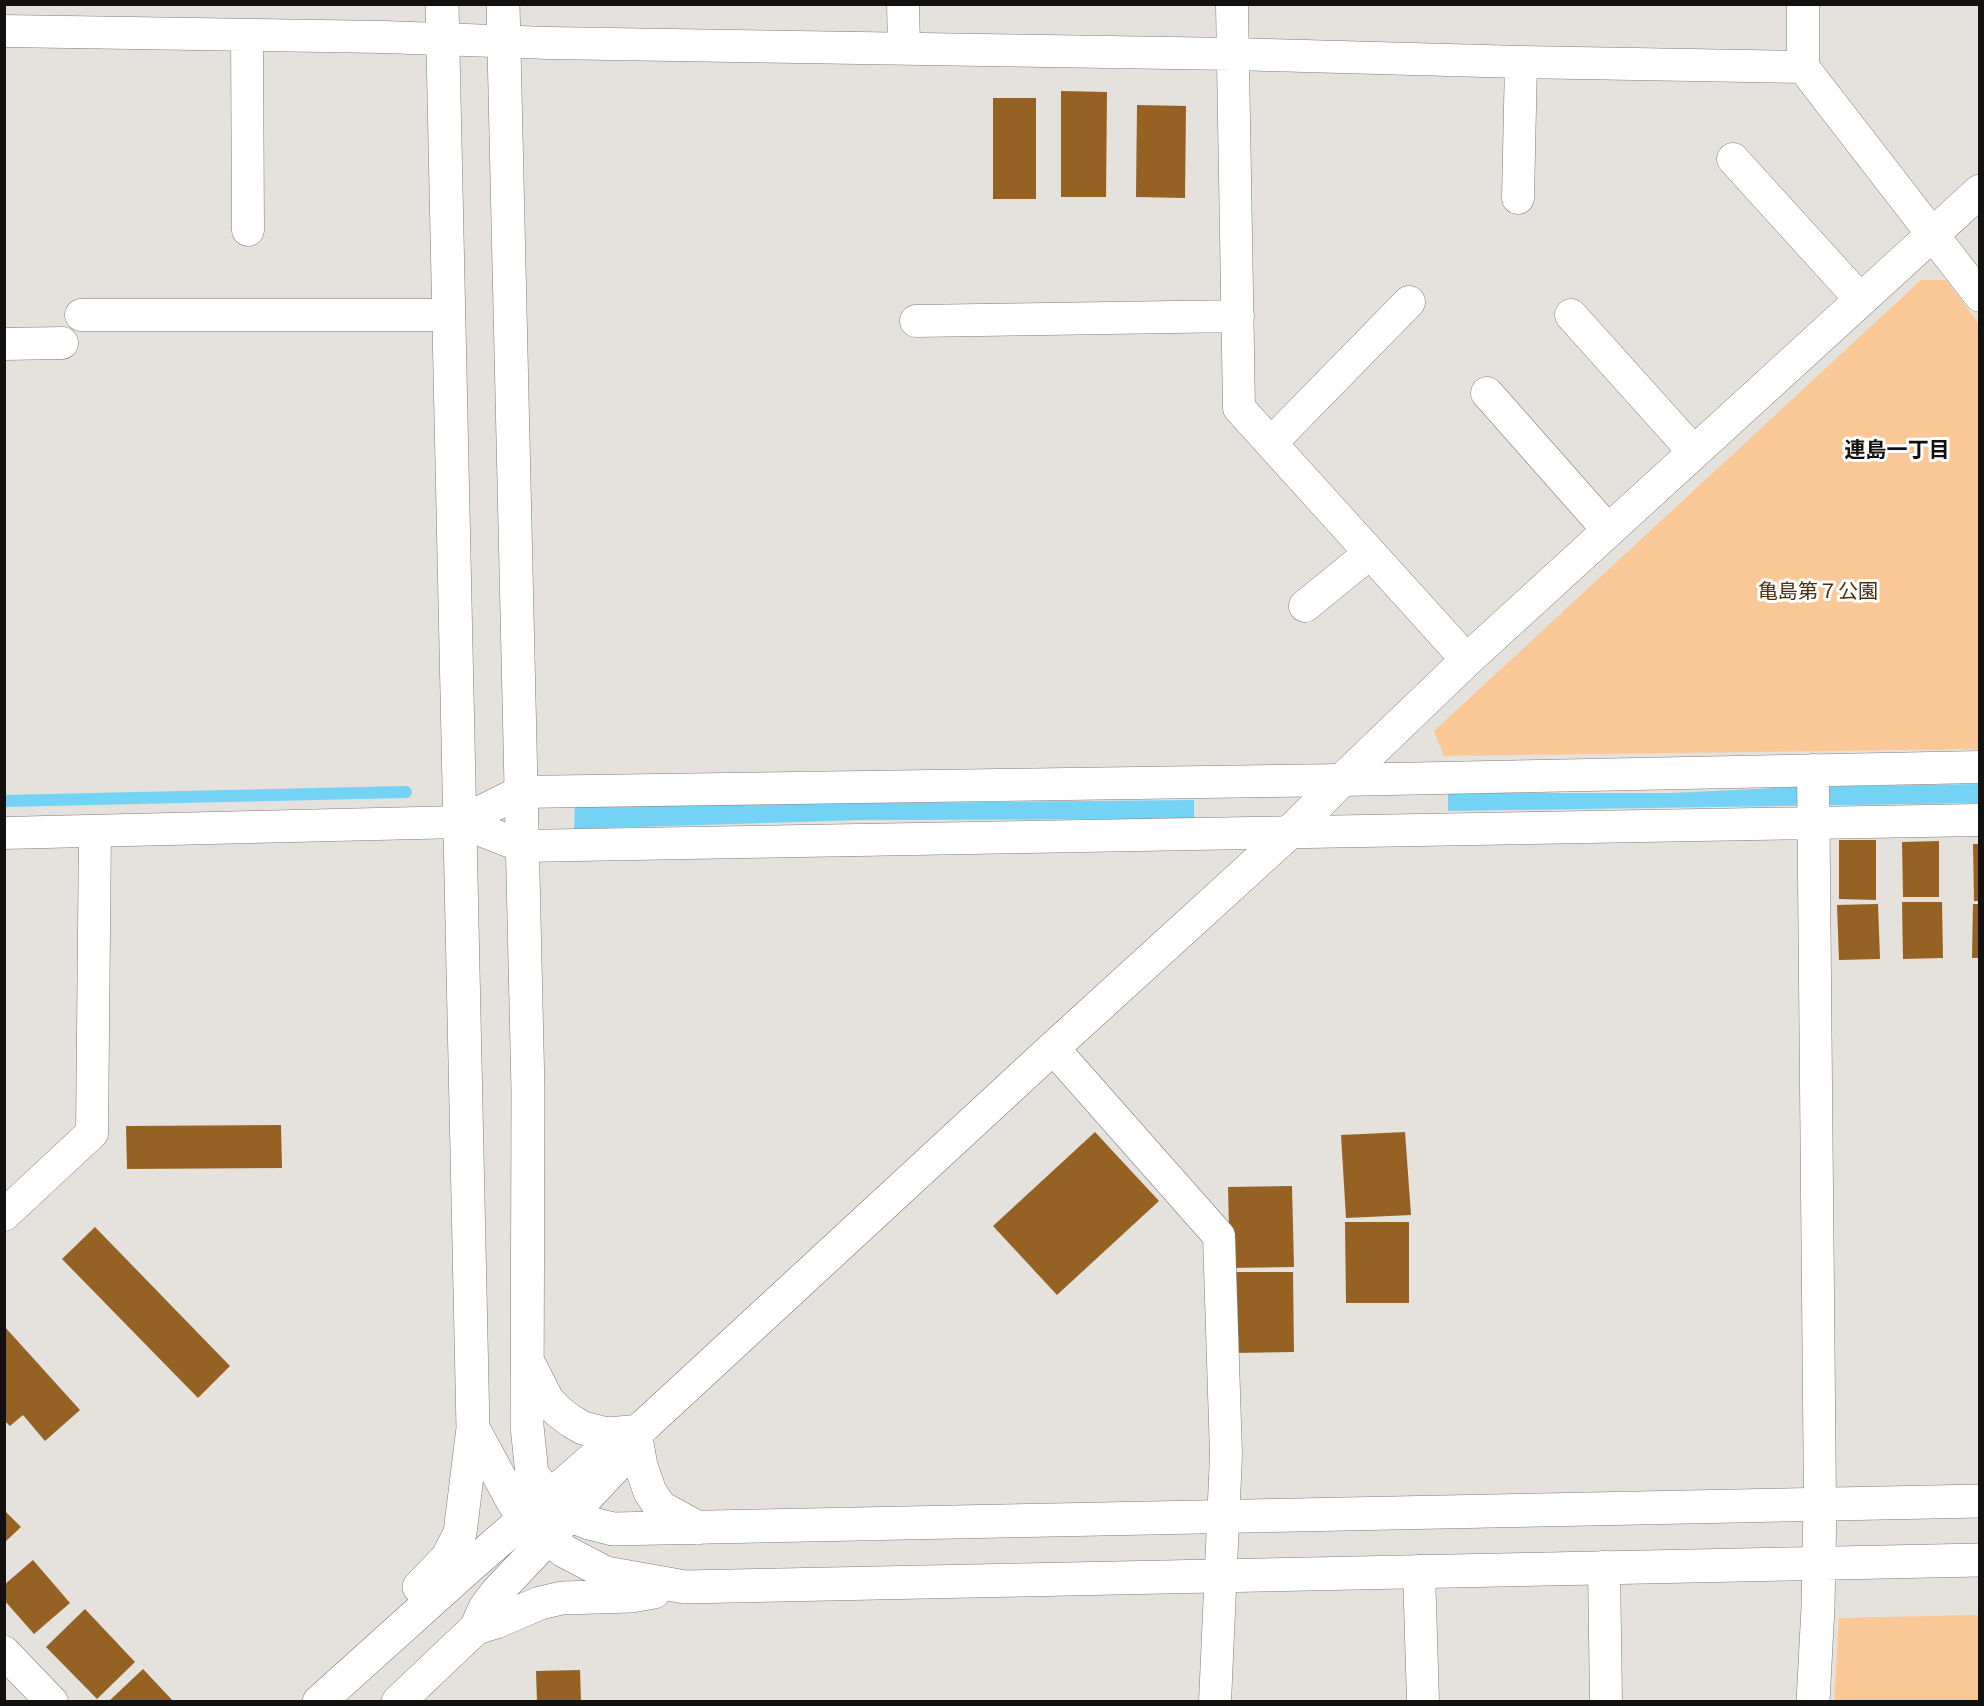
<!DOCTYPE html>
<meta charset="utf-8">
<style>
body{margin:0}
#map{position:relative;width:1984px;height:1706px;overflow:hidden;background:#e5e1dc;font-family:"Fira Sans",sans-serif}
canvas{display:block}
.frame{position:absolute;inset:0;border:6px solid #12110f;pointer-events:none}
</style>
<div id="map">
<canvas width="1984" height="1706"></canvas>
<div class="frame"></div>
</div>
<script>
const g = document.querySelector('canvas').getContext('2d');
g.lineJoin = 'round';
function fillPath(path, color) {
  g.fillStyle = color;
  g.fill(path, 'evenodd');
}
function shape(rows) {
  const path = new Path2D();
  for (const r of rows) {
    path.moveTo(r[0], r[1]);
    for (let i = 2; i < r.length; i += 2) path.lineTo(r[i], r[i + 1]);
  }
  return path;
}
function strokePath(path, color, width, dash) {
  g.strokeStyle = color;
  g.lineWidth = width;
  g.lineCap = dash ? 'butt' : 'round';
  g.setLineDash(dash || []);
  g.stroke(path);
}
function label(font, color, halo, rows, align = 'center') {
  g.font = font + ' "Fira Sans","Noto Sans JP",sans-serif';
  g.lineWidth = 6;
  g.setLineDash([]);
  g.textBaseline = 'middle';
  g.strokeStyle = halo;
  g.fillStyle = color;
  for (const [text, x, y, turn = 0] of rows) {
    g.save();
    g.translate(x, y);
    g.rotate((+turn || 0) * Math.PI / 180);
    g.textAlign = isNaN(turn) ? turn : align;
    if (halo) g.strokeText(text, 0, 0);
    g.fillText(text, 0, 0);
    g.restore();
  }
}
const green = shape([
 [1921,280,1946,280,1979,324,1979,749,1444,756,1434,731],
 [1979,1615,1979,1701,1834,1701,1839,1618]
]);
const water = shape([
 [1979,784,1980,803,1448,811,1448,793,1672,793,1796,787],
 [1194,800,1194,819,859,820,574,829,575,806]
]);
const stream = shape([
 [4,801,406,792]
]);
const building = shape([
 [1061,91,1107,92,1106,197,1061,197],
 [993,98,1036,98,1036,199,993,199],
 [1137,105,1186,106,1185,198,1136,197],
 [1839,840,1876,840,1876,900,1839,899],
 [1939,841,1939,897,1903,897,1902,842],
 [1973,844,1980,844,1980,901,1974,901],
 [1902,902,1942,902,1943,958,1903,959],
 [1878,904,1880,959,1839,960,1837,905],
 [1973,904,1980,904,1980,958,1972,958],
 [281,1125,282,1168,127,1169,126,1126],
 [1095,1132,1159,1201,1057,1295,993,1226],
 [1405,1132,1411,1215,1346,1218,1341,1135],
 [1292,1186,1294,1267,1230,1268,1228,1187],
 [1345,1222,1409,1222,1409,1303,1346,1303],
 [95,1227,230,1366,198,1398,62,1259],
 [1233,1272,1293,1272,1294,1352,1234,1353],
 [4,1326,80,1410,45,1441,23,1415,10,1426,4,1420],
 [4,1510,21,1527,4,1543],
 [33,1560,70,1603,34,1634,4,1600,4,1585],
 [85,1609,135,1662,97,1699,46,1647],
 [143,1669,174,1702,108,1702],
 [580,1670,581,1702,537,1702,536,1671]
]);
const minor = shape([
 [903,4,904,47],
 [1232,4,1239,408,1467,660],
 [1803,4,1803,67,1980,296],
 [4,31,384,37,548,43,1232,54,1521,62,1803,67],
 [247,36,248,230],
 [1733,159,1861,300],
 [1518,198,1521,62],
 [81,315,448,315],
 [1571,315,1694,452],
 [916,321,1238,316],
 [4,344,62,343],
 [1487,393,1608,530],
 [1271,443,1409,302],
 [1305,606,1370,553],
 [1813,770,1820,1505],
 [460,822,520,792,1342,780,1980,767],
 [4,833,460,822,522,846,1980,820],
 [1053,1048,1219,1236,1226,1455,1215,1702],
 [4,1215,92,1133,95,831],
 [1604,1567,1606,1702],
 [1419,1571,1423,1702],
 [4,1652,52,1702]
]);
const tertiary = shape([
 [442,4,473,1428,513,1502,526,1518,564,1551,606,1573,685,1587,1980,1560],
 [503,4,528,1091,527,1426,532,1474,550,1497,569,1515,589,1523,613,1529,1980,1501],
 [529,1364,548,1401,559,1412,571,1421,583,1428,607,1434,631,1432],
 [636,1438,641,1466,650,1492,660,1507,698,1528],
 [419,1587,447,1558,460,1533,473,1428],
 [476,1628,496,1622,540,1603,562,1598,631,1596,654,1592],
 [319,1702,469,1567,604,1449,616,1442],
 [398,1702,476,1628,485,1608,497,1592,617,1465,639,1430,645,1425,1053,1048,1290,832,1342,780,1467,660,1980,191],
 [1813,1702,1818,1607,1820,1505]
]);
const parkNames = [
 ["亀島第７公園",1818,592]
];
const neighbourhoodNames = [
 ["連島一丁目",1897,451]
];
fillPath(green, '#f9c896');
fillPath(water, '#74d2f4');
strokePath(stream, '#74d2f4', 12);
fillPath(building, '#956224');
strokePath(minor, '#7f7b77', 33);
strokePath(tertiary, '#7f7b77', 34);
strokePath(minor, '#fff', 32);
strokePath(tertiary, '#fff', 33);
label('20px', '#4a2e0c', '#fff', parkNames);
label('bold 21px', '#12110f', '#fff', neighbourhoodNames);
</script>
